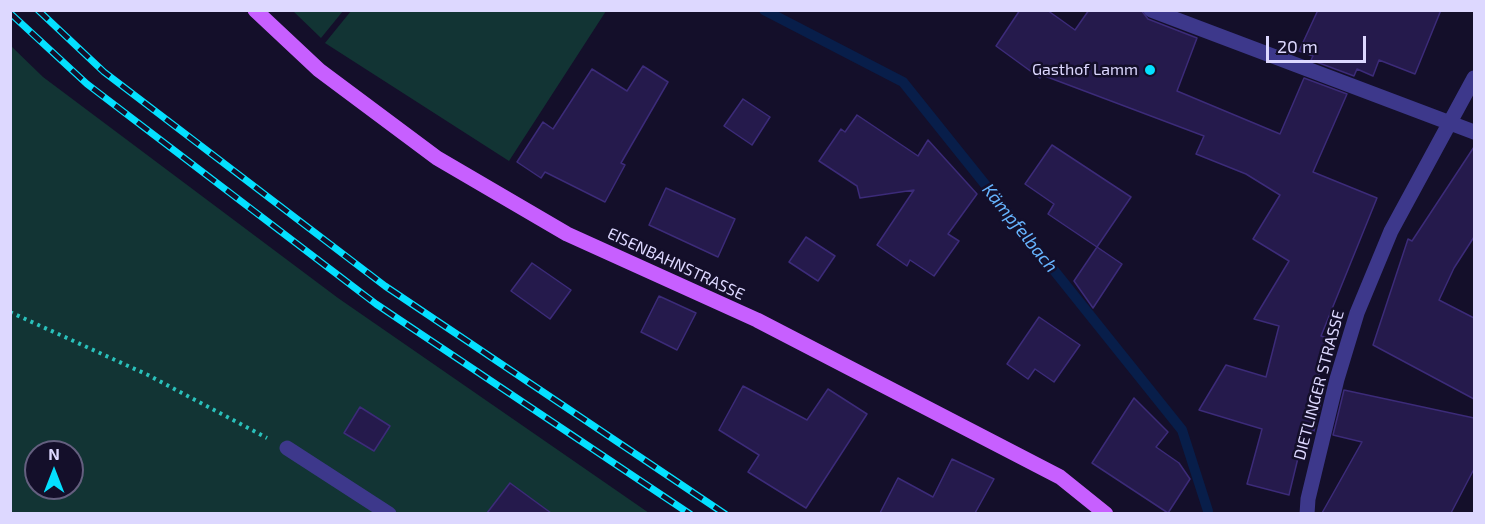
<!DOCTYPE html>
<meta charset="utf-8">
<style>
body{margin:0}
#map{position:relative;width:1485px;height:524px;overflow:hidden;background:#140f2a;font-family:"Exo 2",sans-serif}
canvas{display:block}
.frame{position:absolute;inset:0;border:12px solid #ddd8ff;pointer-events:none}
.north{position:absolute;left:24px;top:440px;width:60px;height:60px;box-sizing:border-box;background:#140f2a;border:2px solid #645f7f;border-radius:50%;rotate:0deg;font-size:16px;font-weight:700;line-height:24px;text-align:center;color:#ddd8ff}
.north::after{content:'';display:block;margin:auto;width:21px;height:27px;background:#04e0ff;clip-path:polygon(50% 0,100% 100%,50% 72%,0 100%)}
.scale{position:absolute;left:1266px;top:36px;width:100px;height:27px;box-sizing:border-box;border:3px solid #ddd8ff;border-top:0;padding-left:8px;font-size:18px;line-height:21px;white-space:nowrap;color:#ddd8ff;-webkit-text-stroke:4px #140f2a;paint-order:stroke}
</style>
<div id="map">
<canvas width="1485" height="524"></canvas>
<div class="frame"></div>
<div class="north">N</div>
<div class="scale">20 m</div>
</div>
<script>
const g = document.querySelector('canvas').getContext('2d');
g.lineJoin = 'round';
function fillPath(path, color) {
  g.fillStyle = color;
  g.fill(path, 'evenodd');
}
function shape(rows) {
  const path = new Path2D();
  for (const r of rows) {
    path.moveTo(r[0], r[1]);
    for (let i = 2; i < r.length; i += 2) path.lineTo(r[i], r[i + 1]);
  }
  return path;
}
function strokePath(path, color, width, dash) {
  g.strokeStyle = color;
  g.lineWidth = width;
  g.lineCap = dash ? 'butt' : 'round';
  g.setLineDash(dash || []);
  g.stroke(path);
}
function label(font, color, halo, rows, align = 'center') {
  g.font = font + ' "Exo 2",sans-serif';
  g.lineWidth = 5;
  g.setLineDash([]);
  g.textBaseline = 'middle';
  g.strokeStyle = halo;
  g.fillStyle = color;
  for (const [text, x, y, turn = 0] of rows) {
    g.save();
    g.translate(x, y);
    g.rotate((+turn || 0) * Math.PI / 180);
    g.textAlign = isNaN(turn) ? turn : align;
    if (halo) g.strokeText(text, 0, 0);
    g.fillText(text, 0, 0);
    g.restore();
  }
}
const green = shape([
 [293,11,343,11,321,38],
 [351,11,351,10,606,11,509,161,325,43],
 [10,45,43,77,338,298,649,513,11,513],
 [36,452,72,452,72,488,36,488]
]);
const stream = shape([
 [764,10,903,82,1182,430,1208,511]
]);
const building = shape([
 [1020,10,1047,10,1075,30,1089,10,1141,10,1148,19,1197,38,1177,91,1280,134,1304,78,1347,94,1313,172,1377,198,1321,336,1329,338,1317,383,1325,385,1314,431,1305,429,1289,495,1247,484,1262,429,1199,410,1226,365,1266,377,1279,326,1254,319,1289,261,1253,239,1280,195,1246,174,1196,154,1204,136,1042,75,1040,78,996,46,1020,10],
 [1318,10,1441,10,1415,74,1379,60,1373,76,1357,69,1354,76,1311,60,1313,56,1299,51,1318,10],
 [643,66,668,82,621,163,625,165,605,202,545,172,541,178,517,162,543,122,553,129,592,69,627,91,643,66],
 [743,99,770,117,752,145,724,126,743,99],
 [857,115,918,156,928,140,977,194,948,234,959,241,934,276,910,260,907,266,877,245,914,190,860,198,857,186,819,161,841,129,845,132,857,115],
 [1052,145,1131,197,1097,247,1048,214,1054,204,1025,184,1052,145],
 [1474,147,1474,237,1454,268,1439,300,1474,318,1474,399,1373,345,1408,239,1412,241,1474,147],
 [666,188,735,219,718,257,649,225,666,188],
 [806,237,835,256,818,281,789,262,806,237],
 [1097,247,1122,264,1093,308,1074,281,1097,247],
 [532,263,571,290,550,319,511,291,532,263],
 [659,296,696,313,677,350,641,332,659,296],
 [1039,317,1080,345,1054,382,1035,369,1028,379,1007,364,1039,317],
 [743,386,807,420,828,389,867,414,806,508,748,472,759,455,719,430,743,386],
 [1344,390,1474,418,1474,469,1451,513,1322,513,1362,442,1333,435,1344,390],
 [1134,398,1168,432,1156,447,1179,463,1190,479,1168,513,1092,463,1134,398],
 [360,407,390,426,374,451,344,433,360,407],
 [952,459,994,479,975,513,880,513,898,478,933,497,952,459],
 [510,483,551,513,487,513,510,483]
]);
const path = shape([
 [10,312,148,375,267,438]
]);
const minor = shape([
 [1151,10,1474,132],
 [287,448,389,514],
 [1307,514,1308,499,1337,379,1357,313,1391,231,1474,78]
]);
const major = shape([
 [255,10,319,70,437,158,567,234,757,320,1060,477,1106,514]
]);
const rail = shape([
 [38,10,104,72,385,286,725,514],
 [10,13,87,84,376,304,690,514]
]);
const markers = [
 [1150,70,6,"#04e0ff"]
];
const poiNames = [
 ["Gasthof Lamm",1138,70]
];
const streetNames = [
 ["EISENBAHNSTRASSE",676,264,25],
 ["DIETLINGER STRASSE",1319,385,-75]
];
const waterNames = [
 ["Kämpfelbach",1020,228,51]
];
fillPath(green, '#123434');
strokePath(stream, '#081e4a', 10);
fillPath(building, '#251a4c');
strokePath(building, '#3c2b79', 1.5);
strokePath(path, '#2ac1bb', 4, [3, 4.5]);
strokePath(minor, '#3d388b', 15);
strokePath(major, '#c75fff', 15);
strokePath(rail, '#04e0ff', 7);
strokePath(rail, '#140f2a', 4.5, [14]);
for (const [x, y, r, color] of markers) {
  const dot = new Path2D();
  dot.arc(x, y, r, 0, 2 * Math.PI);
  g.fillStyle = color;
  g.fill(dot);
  strokePath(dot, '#140f2a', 2);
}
label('16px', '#ddd8ff', '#140f2a', poiNames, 'right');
label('16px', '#ddd8ff', '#140f2a', streetNames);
label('italic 18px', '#66b4ff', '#140f2a', waterNames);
</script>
